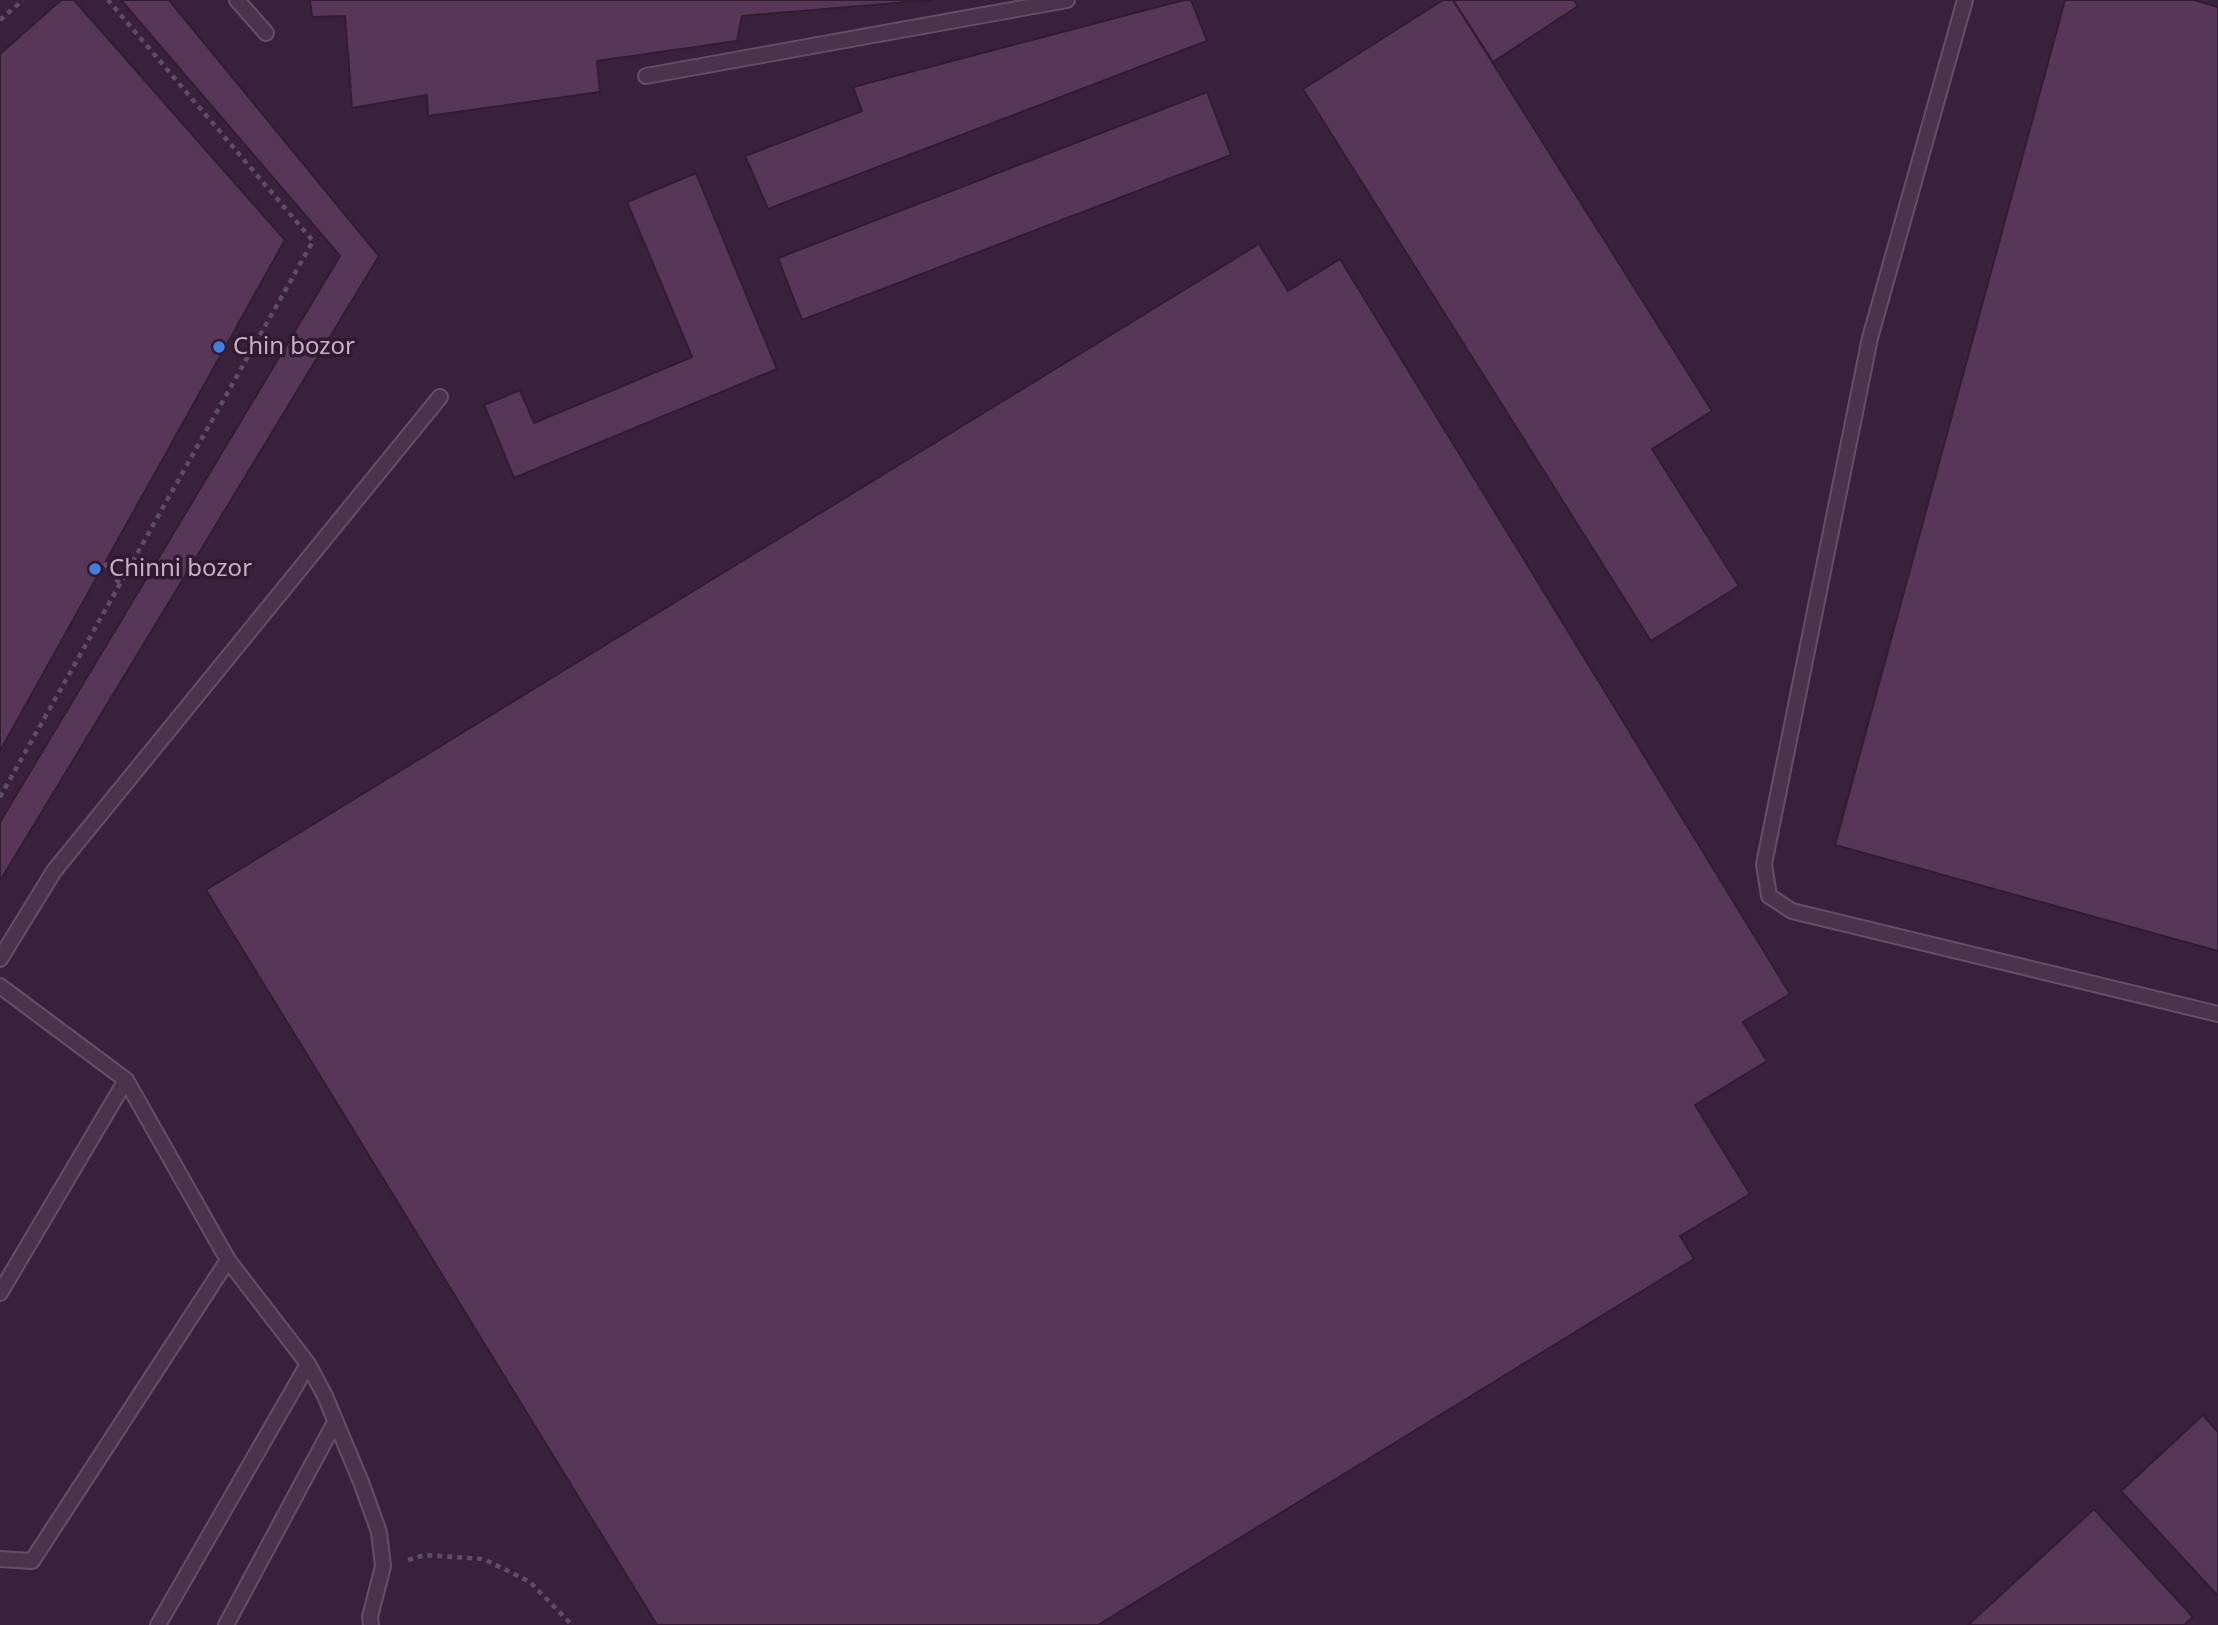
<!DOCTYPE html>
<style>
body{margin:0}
canvas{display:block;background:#3a213b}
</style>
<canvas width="2218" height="1625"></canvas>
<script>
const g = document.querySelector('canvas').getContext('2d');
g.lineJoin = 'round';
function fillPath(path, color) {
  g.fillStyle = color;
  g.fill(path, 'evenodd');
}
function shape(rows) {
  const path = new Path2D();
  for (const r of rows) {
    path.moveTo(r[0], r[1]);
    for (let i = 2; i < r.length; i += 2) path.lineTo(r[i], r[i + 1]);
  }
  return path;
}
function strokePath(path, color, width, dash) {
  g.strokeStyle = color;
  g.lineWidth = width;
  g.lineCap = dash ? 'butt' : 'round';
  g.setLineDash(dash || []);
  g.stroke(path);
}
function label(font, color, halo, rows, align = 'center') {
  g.font = font + ' "Noto Sans",sans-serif';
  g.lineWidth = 7;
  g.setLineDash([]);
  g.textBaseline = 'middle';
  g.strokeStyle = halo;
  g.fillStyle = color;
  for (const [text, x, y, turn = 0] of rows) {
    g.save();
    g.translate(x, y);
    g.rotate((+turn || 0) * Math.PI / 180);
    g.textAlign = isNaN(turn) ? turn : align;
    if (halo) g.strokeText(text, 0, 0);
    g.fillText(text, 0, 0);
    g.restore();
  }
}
const building = shape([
 [61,0,74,0,285,240,0,751,0,54,61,0],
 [121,0,169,0,379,256,0,881,0,822,340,256,121,0],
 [310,0,932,0,742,16,737,41,597,61,600,92,428,116,427,95,352,108,345,16,312,17,310,0],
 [1184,0,1191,0,1207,41,768,209,745,156,862,111,853,87,1184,0],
 [1443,0,1453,0,1712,411,1652,449,1739,586,1651,641,1303,89,1443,0],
 [1453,0,1574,0,1578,6,1493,62,1453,0],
 [2065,0,2194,0,2218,7,2218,951,1835,845,2065,0],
 [1207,92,1231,155,802,320,778,258,1207,92],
 [696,173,777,369,514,478,484,405,520,390,534,423,692,357,627,202,696,173],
 [1259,244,1288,291,1340,259,1790,994,1743,1022,1767,1061,1695,1105,1750,1194,1680,1236,1694,1259,1098,1625,657,1625,206,890,1259,244],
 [2203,1415,2218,1432,2218,1596,2121,1491,2203,1415],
 [2094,1509,2193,1617,2184,1625,1968,1625,2094,1509]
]);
const path = shape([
 [0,20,23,0],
 [104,563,120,584],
 [0,797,313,241,108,0],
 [408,1560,425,1555,484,1559,530,1582,572,1625]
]);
const service = shape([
 [237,0,266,33],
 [1965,0,1870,338,1764,864,1769,896,1792,911,2218,1014],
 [646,76,1067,0],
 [0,959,54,871,440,397],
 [0,986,126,1080,228,1260],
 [0,1293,126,1080],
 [0,1559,32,1561,228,1260,308,1364,325,1396,361,1482,379,1532,383,1566,370,1617,371,1625],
 [158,1625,308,1364],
 [226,1625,335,1422]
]);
const markers = [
 [219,347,7,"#3f7fe0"],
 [95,569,7,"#3f7fe0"]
];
const poiNames = [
 ["Chin bozor",233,347],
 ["Chinni bozor",109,569]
];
fillPath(building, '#573757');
strokePath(building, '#321c32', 2);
strokePath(service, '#664f66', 18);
strokePath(path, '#5b4e66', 4.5, [5, 5]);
strokePath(service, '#4b344b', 14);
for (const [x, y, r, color] of markers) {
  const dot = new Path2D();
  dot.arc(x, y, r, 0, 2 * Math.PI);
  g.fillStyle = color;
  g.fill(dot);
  strokePath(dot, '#301a30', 2.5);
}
label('24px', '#c7afc7', '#301a30', poiNames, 'left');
</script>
